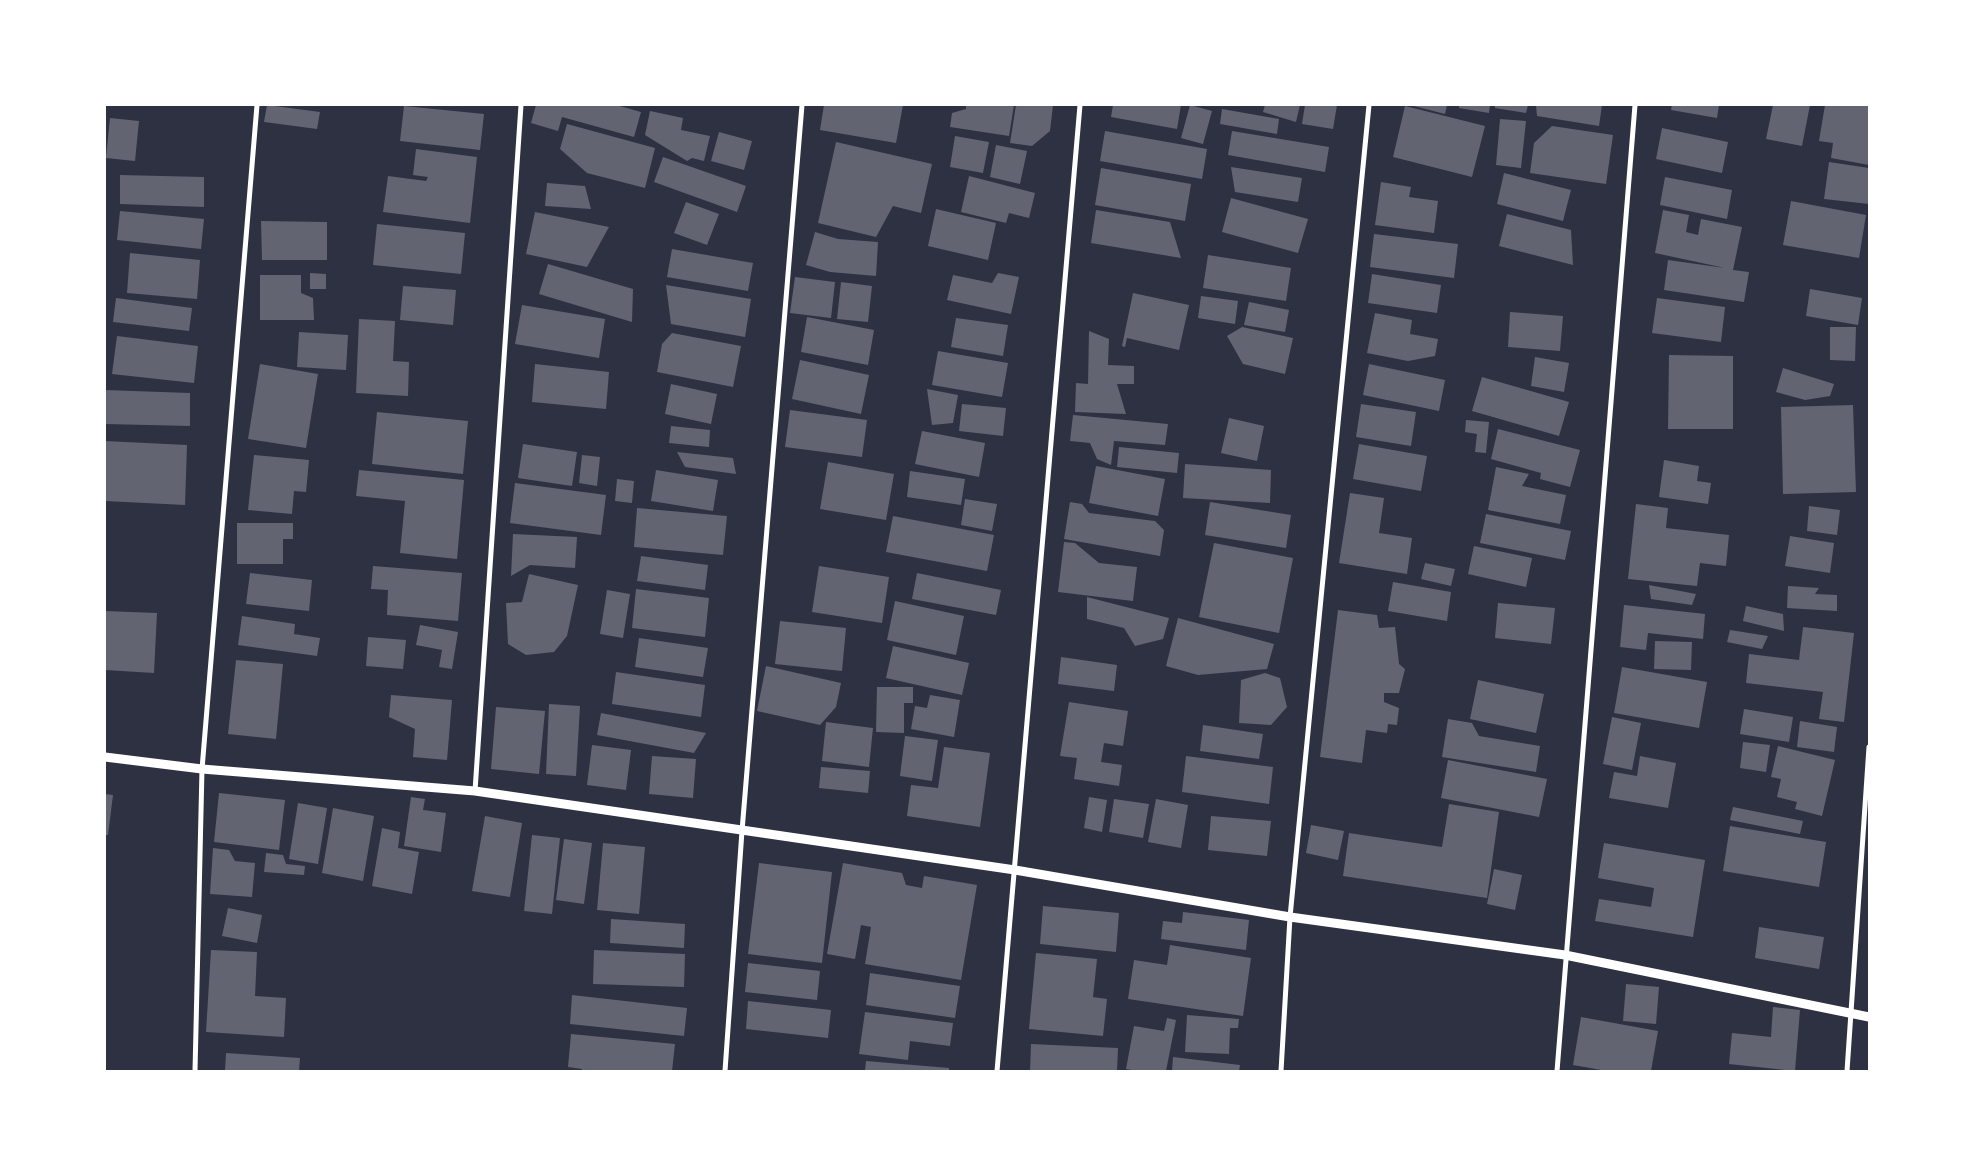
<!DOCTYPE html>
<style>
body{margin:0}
#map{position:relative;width:1974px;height:1176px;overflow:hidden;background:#2d3142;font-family:"DejaVu Sans",sans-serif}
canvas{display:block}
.frame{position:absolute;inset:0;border:106px solid #fff;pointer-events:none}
</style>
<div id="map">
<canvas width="1974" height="1176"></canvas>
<div class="frame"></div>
</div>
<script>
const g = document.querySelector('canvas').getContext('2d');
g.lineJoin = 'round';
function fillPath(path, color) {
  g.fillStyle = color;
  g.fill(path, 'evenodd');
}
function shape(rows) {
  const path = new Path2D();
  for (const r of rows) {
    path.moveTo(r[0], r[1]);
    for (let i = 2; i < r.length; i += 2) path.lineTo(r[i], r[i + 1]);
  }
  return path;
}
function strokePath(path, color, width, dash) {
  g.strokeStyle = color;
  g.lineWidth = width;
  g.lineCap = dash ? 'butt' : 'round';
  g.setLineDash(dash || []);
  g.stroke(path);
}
const building = shape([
 [267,105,320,112,317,129,264,122],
 [536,105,616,105,641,112,634,137,562,117,558,131,531,123],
 [824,105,903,105,896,143,820,130],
 [966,105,1014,105,1009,136,950,127,952,113,966,109],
 [1016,105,1053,105,1050,131,1032,146,1010,143],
 [1113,105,1181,105,1177,129,1111,117],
 [1190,105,1212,111,1203,144,1181,138],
 [1265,105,1300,105,1296,122,1263,112],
 [1305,105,1337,105,1333,129,1302,124],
 [1410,105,1447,105,1445,114],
 [1459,105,1490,105,1489,113,1459,108],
 [1495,105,1528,105,1526,113,1495,108],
 [1536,105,1602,105,1599,126,1537,116],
 [1672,105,1719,105,1717,118,1671,110],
 [1773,105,1810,105,1802,146,1766,139],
 [1825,105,1869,105,1869,165,1831,158,1833,143,1819,141],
 [404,106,484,114,480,150,400,141],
 [1405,106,1485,126,1472,177,1393,157],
 [1222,109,1279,119,1277,134,1220,124],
 [650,111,683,118,681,130,710,136,704,161,692,158,687,161,645,135],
 [110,118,139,121,135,161,106,158],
 [1500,119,1526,121,1521,168,1496,165],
 [567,124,655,148,645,188,587,173,560,149],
 [1552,126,1613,135,1606,184,1530,173,1534,143],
 [1662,128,1728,142,1722,173,1656,159],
 [1105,131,1207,149,1202,179,1100,161],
 [1232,131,1329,147,1325,172,1228,155],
 [719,132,752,141,744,170,711,161],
 [955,136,989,142,983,173,950,167],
 [836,142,932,164,921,213,893,206,876,237,818,223],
 [996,145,1027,151,1020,184,990,177],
 [416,149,477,157,470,223,383,212,388,176,426,181,428,177,413,175],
 [663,157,746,186,737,212,654,182],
 [1829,162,1869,168,1869,204,1824,199],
 [1231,167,1302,178,1298,202,1235,192],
 [1101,168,1191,184,1185,221,1095,205],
 [1504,173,1571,190,1563,221,1497,204],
 [120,175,204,177,204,207,120,204],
 [969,176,1035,193,1029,218,1009,213,1006,223,961,212],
 [1665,177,1732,190,1727,219,1660,205],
 [1381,182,1411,187,1409,197,1438,201,1434,233,1375,225],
 [547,183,585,186,591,209,545,206],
 [1231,198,1308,219,1298,253,1222,232],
 [1791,201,1866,215,1859,258,1783,245],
 [686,202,719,214,707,245,674,233],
 [936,209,996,223,988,260,928,246],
 [1096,210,1170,222,1181,258,1091,243],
 [1663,210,1689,215,1686,232,1698,235,1701,219,1742,227,1733,270,1749,272,1744,302,1664,290,1668,260,1725,268,1655,253],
 [120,211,204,219,201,249,117,240],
 [535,212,609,227,587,267,526,254],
 [1507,214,1571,230,1573,265,1499,246],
 [261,221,327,222,327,260,262,260],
 [377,224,465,233,461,274,373,265],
 [815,232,838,239,878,242,876,276,830,272,806,265],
 [1374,234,1458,244,1454,278,1370,267],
 [672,249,753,263,748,291,667,277],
 [130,253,200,260,197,299,127,293],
 [1208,255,1291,268,1286,301,1203,288],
 [548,264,633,289,632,322,539,294],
 [310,273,326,274,326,289,310,289],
 [998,273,1019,277,1011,314,947,300,953,275,992,283],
 [1372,274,1441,285,1437,313,1368,303],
 [260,275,301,275,301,293,313,298,314,320,260,320],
 [795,277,835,282,831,318,790,313],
 [841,282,872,286,868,322,837,319],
 [666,285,751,299,745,337,671,324],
 [403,286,456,290,453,325,400,320],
 [1810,289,1862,298,1858,325,1806,316],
 [1133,293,1189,305,1179,350,1127,338,1125,347,1122,346],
 [1201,296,1238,301,1235,324,1198,318],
 [116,298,192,308,189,331,113,322],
 [1657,298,1725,307,1721,342,1652,333],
 [1249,302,1289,310,1285,332,1244,325],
 [522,305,605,319,599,358,515,344],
 [1510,312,1563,316,1560,351,1508,347],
 [1375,313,1412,320,1410,334,1438,339,1435,356,1408,361,1367,353],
 [807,317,874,330,868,365,801,352],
 [956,318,1008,325,1003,356,951,347],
 [359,319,395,321,393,361,409,362,408,396,356,393],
 [1242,327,1293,338,1285,374,1243,364,1227,336],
 [1830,327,1856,327,1855,361,1830,360],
 [1089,331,1109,339,1108,365,1134,366,1134,384,1117,384,1126,414,1075,412,1076,383,1088,384],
 [299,332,348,335,346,370,297,367],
 [672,333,741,346,733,387,657,372,662,344],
 [117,336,198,346,194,383,112,374],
 [938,351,1008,363,1002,397,932,385],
 [1669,355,1733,356,1733,429,1668,429],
 [1535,357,1569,363,1564,392,1531,386],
 [800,360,869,375,861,414,792,399],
 [260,364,318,374,306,448,248,439],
 [535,364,609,372,606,409,532,402],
 [1369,364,1445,380,1439,411,1363,395],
 [1783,368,1834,384,1830,396,1805,400,1776,392],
 [1482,377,1569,402,1559,436,1472,411],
 [671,384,717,394,711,424,665,414],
 [927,389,958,395,953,423,932,425],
 [105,390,190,393,190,426,105,424],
 [962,404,1006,408,1003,436,959,431],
 [1361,404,1416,412,1411,446,1356,437],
 [1853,405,1856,492,1783,494,1781,407],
 [790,410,867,420,862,457,785,447],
 [377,412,468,421,463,474,372,464],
 [1073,415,1168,424,1165,445,1114,441,1111,465,1097,459,1090,443,1070,441],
 [1229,418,1264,426,1257,461,1221,453],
 [1466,420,1489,422,1486,453,1475,452,1477,434,1465,432],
 [671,426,710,430,709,447,669,443],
 [1498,429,1580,450,1570,487,1540,479,1541,473,1491,459],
 [922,431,985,443,979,477,915,464],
 [105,441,187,445,185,505,105,501],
 [523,444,577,452,572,486,518,478],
 [1359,444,1427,456,1421,491,1353,479],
 [1119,447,1179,453,1177,473,1117,467],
 [677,452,733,458,736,474,685,467],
 [254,455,309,460,306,492,294,491,292,514,248,510],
 [582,455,600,457,597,486,579,483],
 [1664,460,1699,466,1697,481,1711,483,1708,504,1659,497],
 [828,462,894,474,886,520,820,509],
 [1185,464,1271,470,1270,503,1183,498],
 [1096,466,1165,479,1158,516,1089,503],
 [1496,467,1529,474,1522,486,1566,495,1560,524,1488,510],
 [359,470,464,480,457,559,400,553,405,501,356,496],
 [656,470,718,480,713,511,651,501],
 [910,471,965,479,961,505,907,497],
 [617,479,634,481,632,503,615,501],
 [515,483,606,495,601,535,510,523],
 [1350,493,1384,498,1379,533,1412,538,1407,574,1339,563],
 [965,499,997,504,992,531,961,525],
 [1070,502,1082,504,1089,513,1155,521,1164,530,1160,556,1064,539],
 [1210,502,1291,515,1286,548,1205,535],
 [1636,504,1668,508,1666,528,1729,535,1726,566,1700,563,1697,586,1628,579],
 [1809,506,1840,510,1837,535,1807,531],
 [637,508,727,516,723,555,634,547],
 [1486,514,1571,531,1565,560,1480,543],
 [893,516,994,535,987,571,886,552],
 [237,523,293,523,293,539,283,539,283,564,237,564],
 [513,534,577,537,575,568,530,565,511,576],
 [1790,536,1834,543,1830,573,1785,566],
 [1064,542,1075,543,1099,563,1137,567,1133,601,1058,592],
 [1214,543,1293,558,1279,633,1199,617],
 [1474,546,1532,558,1526,587,1468,574],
 [641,556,708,565,705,590,637,581],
 [1425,563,1455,569,1451,586,1421,579],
 [373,566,462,573,458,621,387,615,388,590,371,589],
 [819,566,889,577,882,623,812,612],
 [250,573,312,580,309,611,246,604],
 [917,573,1001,590,996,615,912,599],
 [529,574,578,585,567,636,554,652,526,655,508,644,506,603,522,602],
 [1393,582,1451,592,1447,621,1388,611],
 [1649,585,1696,594,1692,605,1651,599],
 [1788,586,1819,588,1815,594,1837,595,1837,611,1787,608],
 [636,589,709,598,705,637,632,628],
 [607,590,630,594,623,638,600,634],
 [1087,597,1169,618,1163,639,1135,646,1124,628,1087,619],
 [895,601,964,616,956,655,887,640],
 [1498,603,1555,608,1551,644,1495,638],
 [1624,605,1705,614,1703,639,1648,633,1646,650,1620,647],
 [1746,606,1783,614,1784,631,1743,621],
 [1338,610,1377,615,1379,628,1395,627,1399,664,1405,669,1399,693,1384,693,1384,702,1399,708,1397,725,1388,724,1387,733,1366,730,1362,763,1320,757],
 [105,611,157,613,154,673,105,670],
 [242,616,295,624,294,634,320,638,317,656,238,645],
 [1178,618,1274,644,1267,669,1198,675,1166,666],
 [780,621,846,628,842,671,775,664],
 [420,625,458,632,452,669,439,667,442,650,416,645],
 [1803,627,1854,633,1844,722,1819,719,1823,692,1746,683,1749,654,1799,660],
 [1730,630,1768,636,1762,649,1727,642],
 [368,637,406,640,403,669,366,666],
 [639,638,708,648,703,677,635,667],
 [1655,641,1692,642,1691,670,1654,669],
 [893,646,969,663,962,695,886,678],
 [1061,657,1117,665,1114,691,1058,684],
 [236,660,283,664,276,739,228,734],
 [766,666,841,683,836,707,820,725,757,711],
 [1622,667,1707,682,1699,728,1614,713],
 [616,672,705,685,701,717,612,704],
 [1265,673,1280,678,1287,707,1271,725,1239,723,1241,680],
 [1478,680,1544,694,1536,733,1470,719],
 [877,687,913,687,913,703,904,703,904,733,876,732],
 [391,695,452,700,447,760,413,757,415,729,389,717],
 [930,695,960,700,954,737,911,729,915,706,927,708],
 [1069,702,1128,711,1123,746,1104,743,1101,762,1122,765,1119,786,1074,779,1077,758,1060,756],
 [549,704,580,706,576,776,546,774],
 [496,707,545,711,539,774,491,769],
 [1744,709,1793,717,1789,742,1740,734],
 [601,713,706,733,694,753,597,735],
 [1612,717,1641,723,1632,770,1603,764],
 [1448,719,1472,723,1479,736,1540,746,1536,772,1442,757],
 [1800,721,1837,727,1834,752,1797,747],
 [826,722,873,728,869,767,822,761],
 [1203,725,1263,734,1259,759,1200,751],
 [905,736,938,740,932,781,900,776],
 [1743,742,1770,745,1766,772,1740,768],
 [592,745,631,750,626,790,587,785],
 [1778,746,1835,760,1822,816,1795,809,1797,802,1777,797,1781,779,1771,777],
 [944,747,990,753,980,827,907,816,911,785,938,788],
 [652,756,696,759,693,798,649,794],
 [1186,756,1273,767,1269,804,1182,792],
 [1640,756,1676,763,1668,808,1609,798,1614,772,1637,776],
 [1448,760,1547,779,1539,817,1441,798],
 [821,767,870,771,868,793,819,788],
 [219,793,285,800,279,850,214,842],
 [105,794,113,795,108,835,105,835],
 [411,797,425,799,423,810,446,813,441,852,404,846],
 [1089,797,1107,800,1102,832,1084,828],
 [1114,799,1149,804,1143,838,1109,832],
 [1156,799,1188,805,1181,848,1148,842],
 [298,803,327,808,318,864,289,859],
 [1449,804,1499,812,1487,898,1343,876,1349,833,1442,847],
 [1733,807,1803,821,1800,834,1730,820],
 [333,808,374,816,363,881,322,873],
 [485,816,522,823,510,897,472,891],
 [1211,816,1271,821,1267,856,1208,850],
 [1311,825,1344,831,1338,860,1306,853],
 [1730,826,1826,842,1819,887,1723,871],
 [382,828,400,832,398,848,419,852,412,894,372,886],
 [532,835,560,838,552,914,524,911],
 [564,839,592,843,584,904,556,900],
 [603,843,645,847,639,914,597,910],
 [1604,843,1705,860,1693,937,1595,921,1599,899,1651,907,1654,888,1598,878],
 [213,848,229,850,235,861,255,863,252,897,210,894],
 [266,853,283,855,286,864,305,866,304,875,264,872],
 [759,863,832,872,822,963,748,954],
 [843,863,902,873,906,885,922,888,924,876,977,885,961,980,865,964,871,927,861,925,855,959,827,954],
 [1494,869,1522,875,1515,910,1487,904],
 [1043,906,1119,913,1116,952,1040,944],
 [228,908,262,915,257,943,222,936],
 [1183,912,1249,920,1246,950,1161,939,1163,921,1182,923],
 [611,919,685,924,684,948,610,943],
 [1759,927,1824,937,1819,969,1755,958],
 [1170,945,1251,958,1243,1016,1128,999,1134,960,1167,965],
 [211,950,257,952,255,996,286,998,284,1037,206,1032],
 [594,950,685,954,684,987,593,984],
 [1036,953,1097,959,1093,997,1107,999,1103,1036,1029,1029],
 [748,963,820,971,817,1000,745,992],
 [870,973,960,986,955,1018,866,1005],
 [1626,984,1659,987,1656,1024,1623,1021],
 [572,995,687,1008,684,1036,570,1024],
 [748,1001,831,1010,828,1038,746,1029],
 [1773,1007,1800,1010,1795,1071,1729,1064,1732,1033,1771,1037],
 [865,1012,953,1023,950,1046,910,1041,908,1060,859,1054],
 [1187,1015,1239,1019,1238,1028,1230,1028,1229,1054,1185,1052],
 [1581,1017,1658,1031,1651,1071,1607,1071,1573,1065],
 [1167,1018,1176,1020,1166,1071,1138,1071,1126,1069,1134,1026,1164,1031],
 [571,1034,675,1044,672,1071,581,1071,582,1069,568,1067],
 [1031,1044,1118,1048,1117,1071,1030,1071],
 [226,1053,300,1058,299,1071,225,1071],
 [1173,1057,1240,1065,1239,1071,1172,1071],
 [866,1061,949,1068,949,1071,865,1071]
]);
const minor = shape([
 [475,791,521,105],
 [195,1071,202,769,257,105],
 [725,1071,742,831,802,105],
 [997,1071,1080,105],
 [1281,1071,1290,917,1369,105],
 [1557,1071,1635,105],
 [1847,1071,1869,747]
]);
const tertiary = shape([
 [105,757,202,769,475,791,1015,870,1290,917,1565,955,1869,1017]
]);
fillPath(building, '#626471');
strokePath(minor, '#fff', 5);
strokePath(tertiary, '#fff', 9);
</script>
